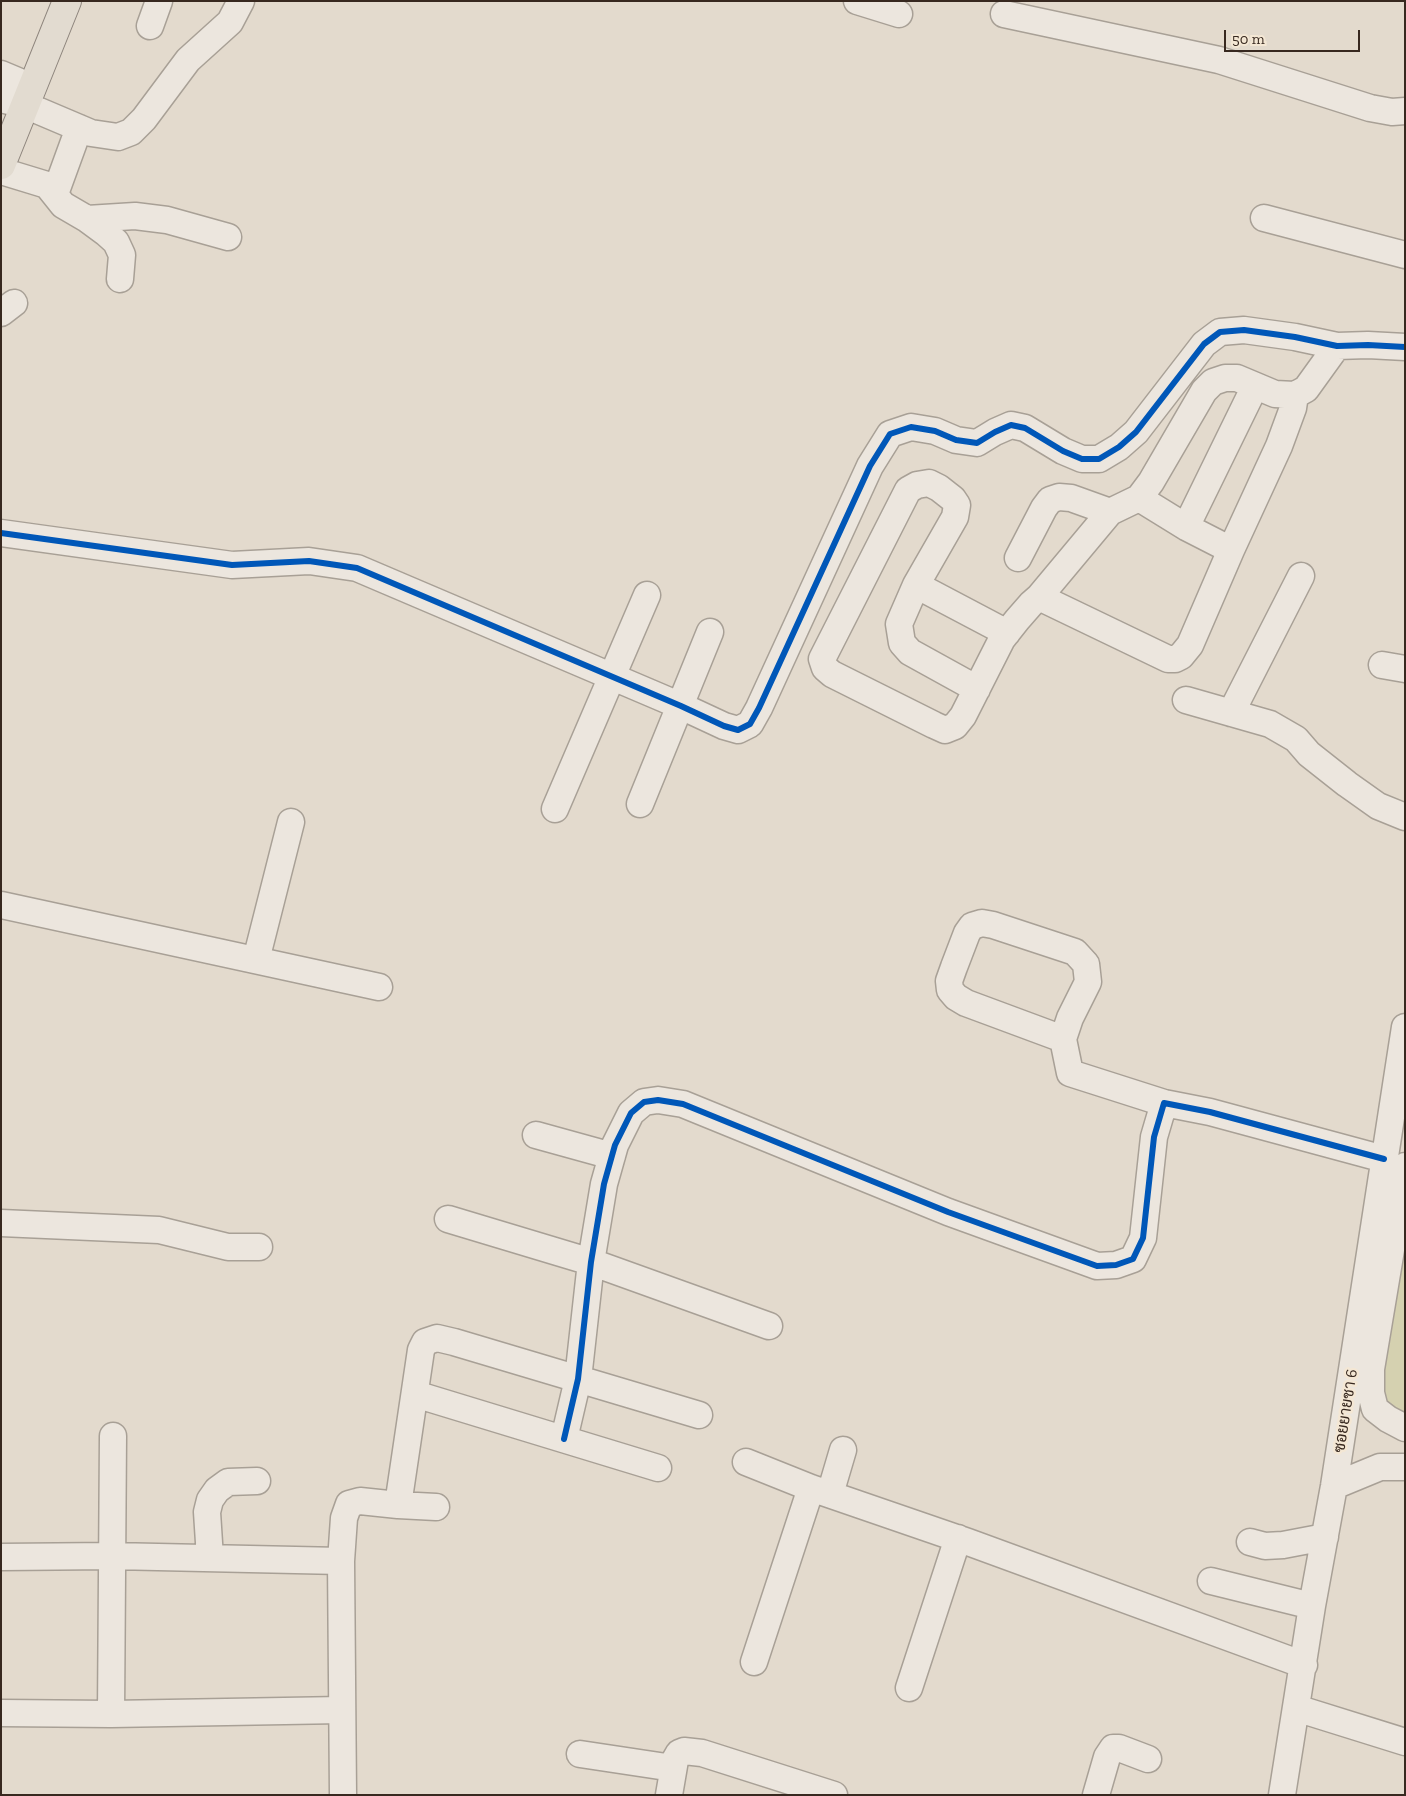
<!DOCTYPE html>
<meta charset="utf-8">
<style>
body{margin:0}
#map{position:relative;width:1406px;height:1796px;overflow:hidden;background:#e3dacd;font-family:"Zilla Slab",serif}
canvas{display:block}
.frame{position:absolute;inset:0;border:2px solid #37281f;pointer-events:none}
.scale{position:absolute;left:1224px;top:30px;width:136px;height:22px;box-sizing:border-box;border:2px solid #37281f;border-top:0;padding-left:6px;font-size:15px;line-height:18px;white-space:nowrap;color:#37281f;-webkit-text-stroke:4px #f4e7d4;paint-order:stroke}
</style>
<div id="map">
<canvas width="1406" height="1796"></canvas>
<div class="frame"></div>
<div class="scale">50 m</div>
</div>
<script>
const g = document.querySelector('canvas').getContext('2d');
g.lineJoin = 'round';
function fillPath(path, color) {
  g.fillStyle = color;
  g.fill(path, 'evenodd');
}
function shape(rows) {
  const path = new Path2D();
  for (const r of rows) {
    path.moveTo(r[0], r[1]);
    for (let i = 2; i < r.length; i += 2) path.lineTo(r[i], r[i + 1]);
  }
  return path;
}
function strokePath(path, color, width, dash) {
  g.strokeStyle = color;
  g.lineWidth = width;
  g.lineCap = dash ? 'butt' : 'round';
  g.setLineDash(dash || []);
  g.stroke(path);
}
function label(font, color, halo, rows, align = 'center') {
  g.font = font + ' "Zilla Slab",Sarabun,serif';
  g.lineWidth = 5;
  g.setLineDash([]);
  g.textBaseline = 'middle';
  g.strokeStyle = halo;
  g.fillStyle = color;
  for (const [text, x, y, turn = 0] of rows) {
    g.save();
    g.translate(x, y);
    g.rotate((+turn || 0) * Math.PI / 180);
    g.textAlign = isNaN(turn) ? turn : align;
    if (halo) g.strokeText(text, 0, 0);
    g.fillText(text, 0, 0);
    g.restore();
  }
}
const green = shape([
 [1405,1184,1405,1431,1369,1421]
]);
const minor = shape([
 [857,1,899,14],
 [1004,14,1219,60,1370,108,1392,112,1405,111],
 [150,26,159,1],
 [1,74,32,87],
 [1,99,25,105,91,133,118,137,131,132,144,119,188,60,230,22,241,1],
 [1,171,47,185,63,205,87,219,106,233,116,242,122,255,120,279],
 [55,194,79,128],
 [1264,218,1405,255],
 [87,219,135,216,167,220,228,237],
 [1,313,14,303],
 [1139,498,1186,527,1231,550,1279,446,1293,408,1295,395],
 [1186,527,1255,386],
 [1,533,232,565,309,561,357,568,681,706,724,726,738,730,750,724,759,708,870,466,890,434,911,427,935,431,956,440,977,443,995,432,1011,425,1025,428,1063,451,1082,459,1099,459,1119,447,1136,432,1204,344,1220,332,1244,330,1295,337,1337,346,1368,345,1405,347],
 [1018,558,1044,508,1050,500,1059,497,1071,498,1110,512],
 [916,585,1007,633],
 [1039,597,1168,659,1175,659,1181,656,1190,645,1231,550],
 [1382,665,1405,669],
 [977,689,910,652,902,643,899,624,916,585,955,517,957,505,953,499,939,488,929,483,917,485,908,490,822,659,825,668,832,674,934,725,945,730,955,726,963,716,1002,639,1017,620,1031,604,1039,597,1110,512,1139,498,1151,482,1204,391,1213,382,1225,378,1237,378,1275,394,1295,395,1306,389,1337,346],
 [1186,700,1270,724,1296,739,1309,754,1347,784,1378,806,1405,817],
 [1231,713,1301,576],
 [640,804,710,632],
 [555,809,647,595],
 [1,905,379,987],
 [256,960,291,822],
 [1063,1039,966,1003,956,997,950,990,949,981,954,967,967,933,972,926,982,923,993,925,1075,952,1086,964,1088,982,1070,1018,1063,1039,1070,1073,1164,1103],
 [536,1135,612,1156],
 [1405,1166,1371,1369,1371,1393,1375,1409,1388,1419,1405,1428],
 [448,1219,591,1262,769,1326],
 [1,1223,159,1230,228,1247,259,1247],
 [415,1394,658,1468],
 [564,1439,578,1379,591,1262,604,1184,615,1145,631,1113,644,1102,658,1100,683,1104,948,1212,1097,1266,1116,1265,1133,1259,1143,1238,1154,1137,1164,1103,1210,1112,1384,1159],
 [746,1462,811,1488,968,1542,1304,1665],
 [1334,1486,1380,1467,1405,1467],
 [830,1494,843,1450],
 [398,1505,436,1507],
 [1250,1542,1265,1546,1283,1545,1325,1537],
 [1,1557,112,1556,341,1561],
 [210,1558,207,1512,210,1500,217,1490,228,1482,257,1481],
 [1211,1581,1312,1606],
 [754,1662,811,1488],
 [909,1688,958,1538],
 [1296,1708,1405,1742],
 [1,1713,111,1714,342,1710],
 [111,1714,113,1436],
 [580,1754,673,1768],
 [343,1795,341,1561,344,1518,349,1504,360,1501,398,1505,421,1350,425,1342,437,1338,454,1342,699,1415],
 [669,1795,675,1760,679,1753,684,1751,702,1753,834,1795],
 [1096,1795,1107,1757,1113,1748,1119,1748,1148,1759],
 [1282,1795,1312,1606,1334,1486,1405,1027]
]);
const major = shape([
 [1,165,67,1]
]);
const cycleway = shape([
 [1,533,232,565,309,561,357,568,681,706,724,726,738,730,750,724,759,708,870,466,890,434,911,427,935,431,956,440,977,443,995,432,1011,425,1025,428,1063,451,1082,459,1099,459,1119,447,1136,432,1204,344,1220,332,1244,330,1295,337,1337,346,1368,345,1405,347],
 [564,1439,578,1379,591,1262,604,1184,615,1145,631,1113,644,1102,658,1100,683,1104,948,1212,1097,1266,1116,1265,1133,1259,1143,1238,1154,1137,1164,1103,1210,1112,1384,1159]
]);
const streetNames = [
 ["ซอยยายชา 6",1346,1411,-81]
];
fillPath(green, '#d5d1b0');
strokePath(minor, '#a8a096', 29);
strokePath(major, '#8e857d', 30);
strokePath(minor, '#ece6de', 26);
strokePath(major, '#e2dbd0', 28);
strokePath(cycleway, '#0057b8', 6);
label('16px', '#37281f', '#f4e7d4', streetNames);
</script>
